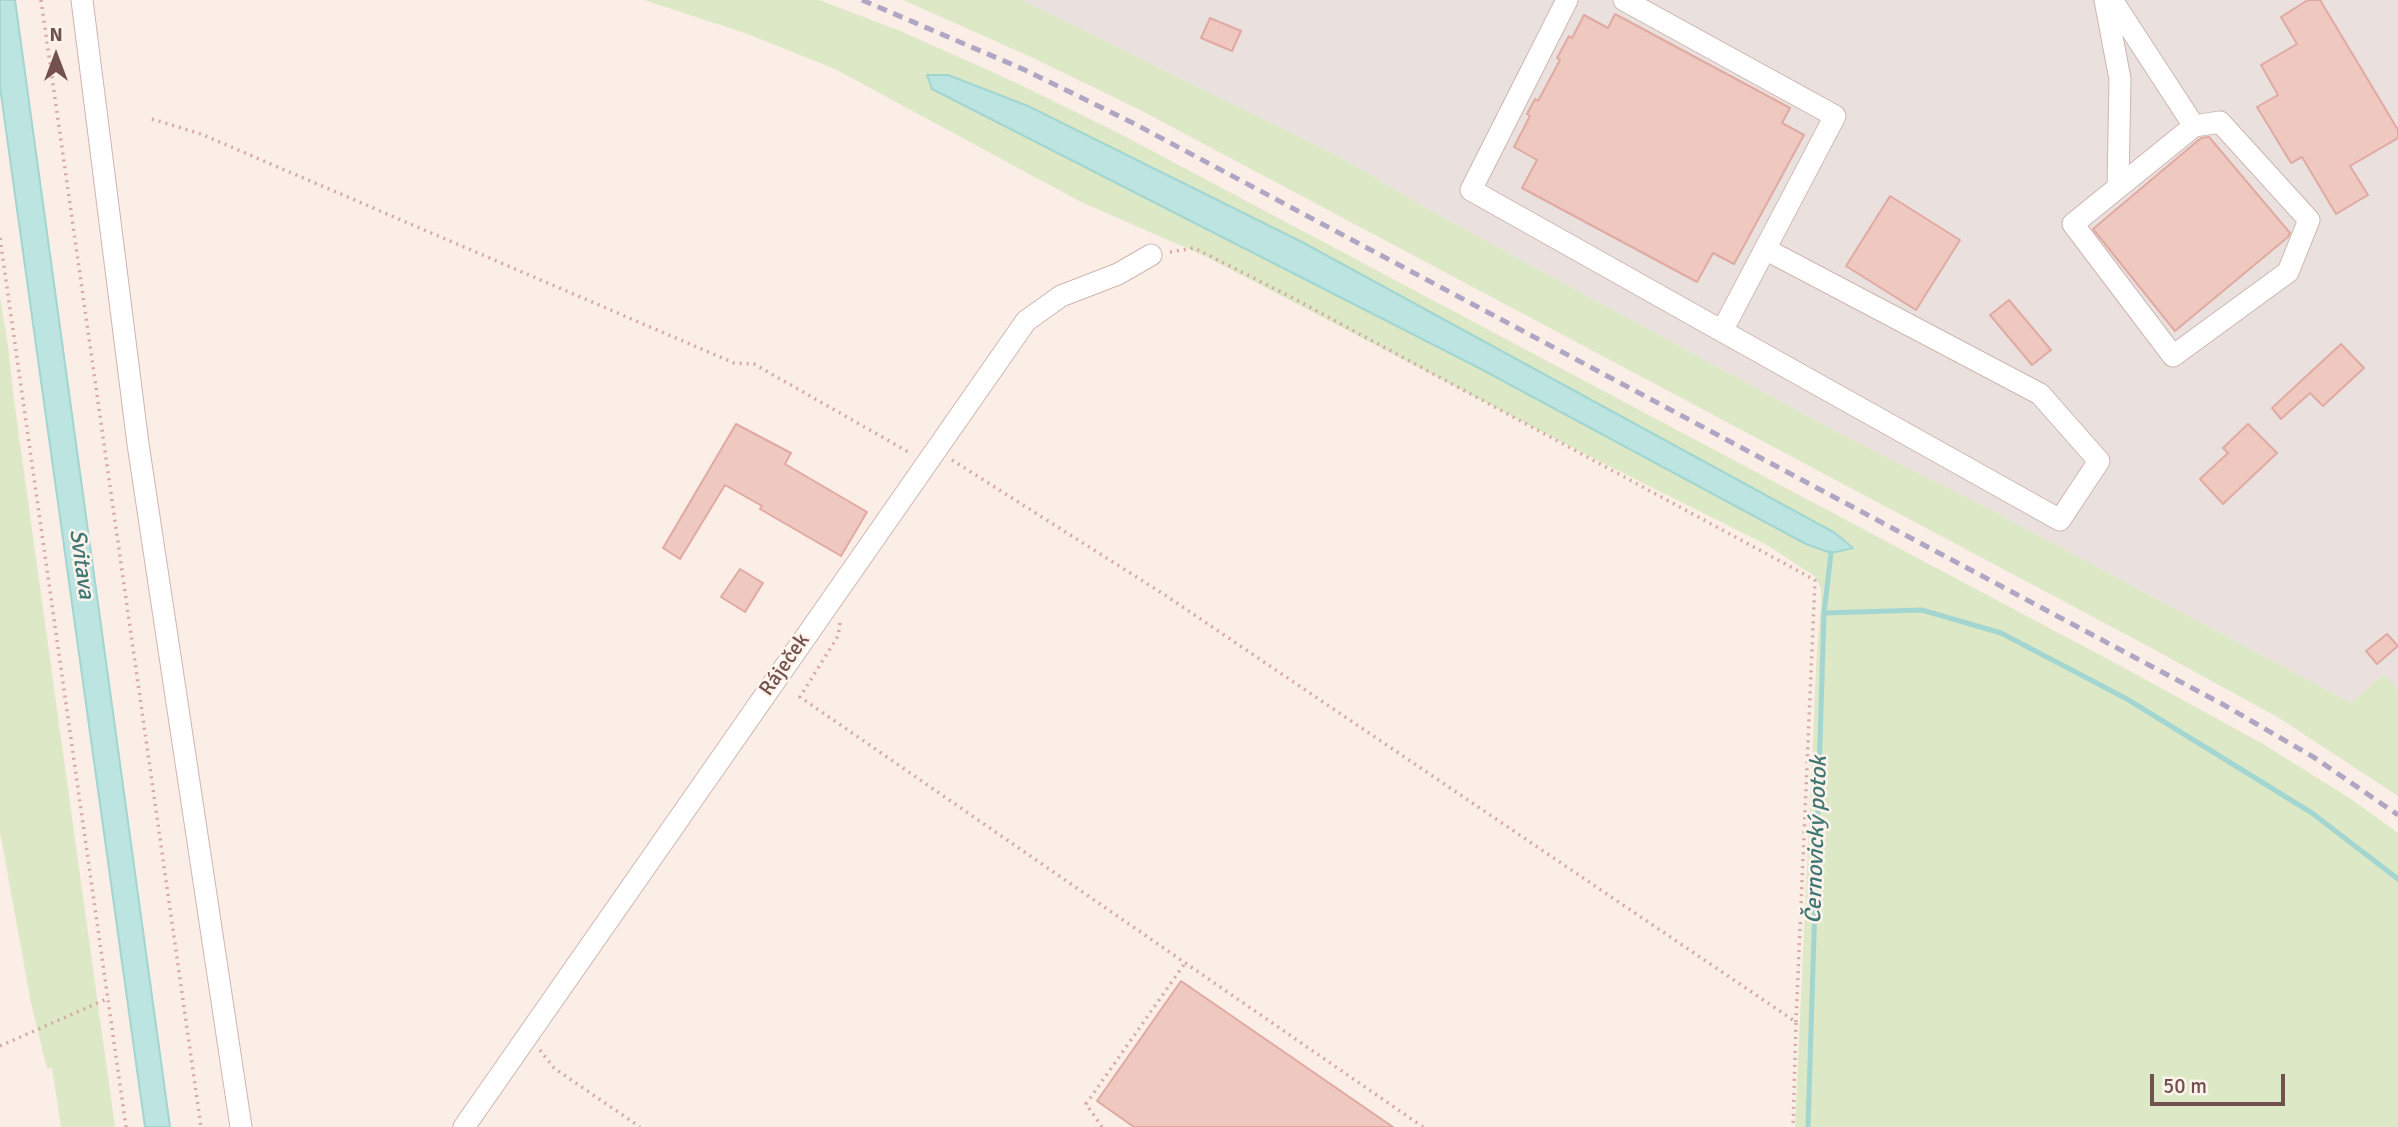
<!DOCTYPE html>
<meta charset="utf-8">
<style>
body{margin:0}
#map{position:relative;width:2398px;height:1127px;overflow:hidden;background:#fbeee7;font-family:Signika,sans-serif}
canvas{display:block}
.north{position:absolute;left:21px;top:21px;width:70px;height:70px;-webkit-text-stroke:5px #fef3ed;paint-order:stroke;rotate:0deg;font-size:19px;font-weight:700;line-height:28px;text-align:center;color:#73514d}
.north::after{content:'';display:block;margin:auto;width:24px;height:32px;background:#73514d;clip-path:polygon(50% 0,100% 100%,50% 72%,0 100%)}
.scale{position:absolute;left:2150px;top:1074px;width:135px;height:32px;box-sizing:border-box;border:4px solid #73514d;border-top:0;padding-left:9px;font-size:21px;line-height:24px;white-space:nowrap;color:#73514d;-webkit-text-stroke:5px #fef3ed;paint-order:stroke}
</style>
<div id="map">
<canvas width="2398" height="1127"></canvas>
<div class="north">N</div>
<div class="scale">50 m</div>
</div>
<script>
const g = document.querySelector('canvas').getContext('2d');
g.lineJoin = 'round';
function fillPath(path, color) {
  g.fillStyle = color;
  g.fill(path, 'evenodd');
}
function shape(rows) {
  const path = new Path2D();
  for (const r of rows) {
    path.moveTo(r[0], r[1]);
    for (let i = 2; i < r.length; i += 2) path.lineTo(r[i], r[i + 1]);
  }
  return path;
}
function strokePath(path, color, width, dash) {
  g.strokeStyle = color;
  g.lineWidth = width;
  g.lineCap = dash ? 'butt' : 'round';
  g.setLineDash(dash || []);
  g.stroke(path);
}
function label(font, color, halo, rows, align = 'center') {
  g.font = font + ' Signika,sans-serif';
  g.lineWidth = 5;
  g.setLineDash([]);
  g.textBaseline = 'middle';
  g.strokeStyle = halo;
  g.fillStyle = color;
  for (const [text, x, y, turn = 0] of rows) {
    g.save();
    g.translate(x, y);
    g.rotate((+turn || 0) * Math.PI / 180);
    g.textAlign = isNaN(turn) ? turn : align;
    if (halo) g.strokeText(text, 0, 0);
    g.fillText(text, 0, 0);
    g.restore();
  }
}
const industrial = shape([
 [1022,0,2398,0,2398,689,2384,674,2351,703,1972,500,1839,433,1424,207,1342,158]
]);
const green = shape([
 [644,0,819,0,898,30,1019,84,1126,137,2130,671,2263,744,2351,799,2398,833,2398,1127,1795,1127,1817,650,1821,604,1821,589,1816,577,1767,545,1575,449,1207,257,1081,202,835,69,745,33],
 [949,75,1028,106,1302,242,1835,533,1853,548,1806,544,1479,368,932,89,927,76],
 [903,0,1022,0,1342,158,1424,207,1839,433,1972,500,2351,703,2384,674,2398,689,2398,796,2279,718,2144,644,1140,110,1031,57],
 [0,297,8,346,14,400,115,1127,61,1127,52,1068,47,1069,31,1003,0,832]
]);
const water = shape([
 [0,0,15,0,170,1127,145,1127,0,87,0,0],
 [927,75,948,75,1028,106,1302,242,1835,533,1853,548,1831,553,1806,544,1479,368,932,89,927,75]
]);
const stream = shape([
 [1824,613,1922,610,2001,633,2127,699,2312,813,2398,879],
 [1808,1127,1824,613,1831,553]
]);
const building = shape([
 [2308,0,2320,0,2398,130,2398,138,2350,166,2368,195,2336,214,2302,157,2291,163,2257,107,2278,95,2261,65,2297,44,2281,17,2308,0],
 [1615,14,1790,108,1782,123,1804,135,1734,264,1713,253,1697,282,1522,188,1537,160,1514,147,1530,116,1527,114,1535,99,1538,101,1560,60,1557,58,1569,36,1572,38,1584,15,1608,28,1615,14],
 [1210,18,1241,31,1232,51,1201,38,1210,18],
 [2209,137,2290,233,2288,237,2175,331,2093,229,2201,138,2209,137],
 [1890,196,1960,240,1916,310,1846,266,1890,196],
 [2009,300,2051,350,2032,365,1990,315,2009,300],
 [2341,344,2364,368,2323,406,2310,393,2281,419,2272,408,2341,344],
 [736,424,791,453,785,464,867,512,841,556,760,509,762,506,725,485,680,559,663,548,736,424],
 [2248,424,2277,453,2223,504,2200,479,2228,453,2223,448,2248,424],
 [740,569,763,583,745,612,721,597,740,569],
 [2387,634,2398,646,2377,664,2366,651,2387,634],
 [1181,981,1393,1127,1134,1127,1097,1101,1181,981]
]);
const path = shape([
 [41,0,201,1127],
 [152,119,201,134,734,363,754,364,912,454],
 [0,238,126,1127],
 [1170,252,1194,248,1291,297,1815,580,1796,1022],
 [952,460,1165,595,1796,1022,1793,1127],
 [840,623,838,636,800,697,1423,1127],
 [0,1046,109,998],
 [540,1050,554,1068,640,1127],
 [1102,1127,1086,1104,1185,963]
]);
const minor = shape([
 [82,0,138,444,241,1127],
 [1567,0,1471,190,1722,331,1835,116,1624,0],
 [2105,0,2120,79,2118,187],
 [2112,0,2194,126],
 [2220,122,2309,220,2288,272,2173,356,2073,224,2194,126,2220,122],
 [1722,331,2060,520,2099,461,2040,394,1765,249],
 [464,1127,1026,321,1061,296,1118,274,1151,255]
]);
const rail = shape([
 [862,0,1025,70,1133,123,2224,705,2315,758,2398,815]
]);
const streetNames = [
 ["Ráječek",785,665,-55]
];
const waterNames = [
 ["Svitava",81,564,82],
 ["Černovický potok",1817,840,-88]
];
fillPath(industrial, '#eae0dd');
fillPath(green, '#dce8c6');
fillPath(water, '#bce4e0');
strokePath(water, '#a3d5d1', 2);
strokePath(stream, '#a3d5d1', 5);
fillPath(building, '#efc8c0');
strokePath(building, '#e0aaa2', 2);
strokePath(minor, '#ceb6b1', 23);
strokePath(path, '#d4aaa3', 3.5, [2, 5]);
strokePath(minor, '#fff', 21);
strokePath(rail, '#afa6c4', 5, [10, 7]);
label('21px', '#73514d', '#fef3ed', streetNames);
label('italic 23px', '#417773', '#fef3ed', waterNames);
</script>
